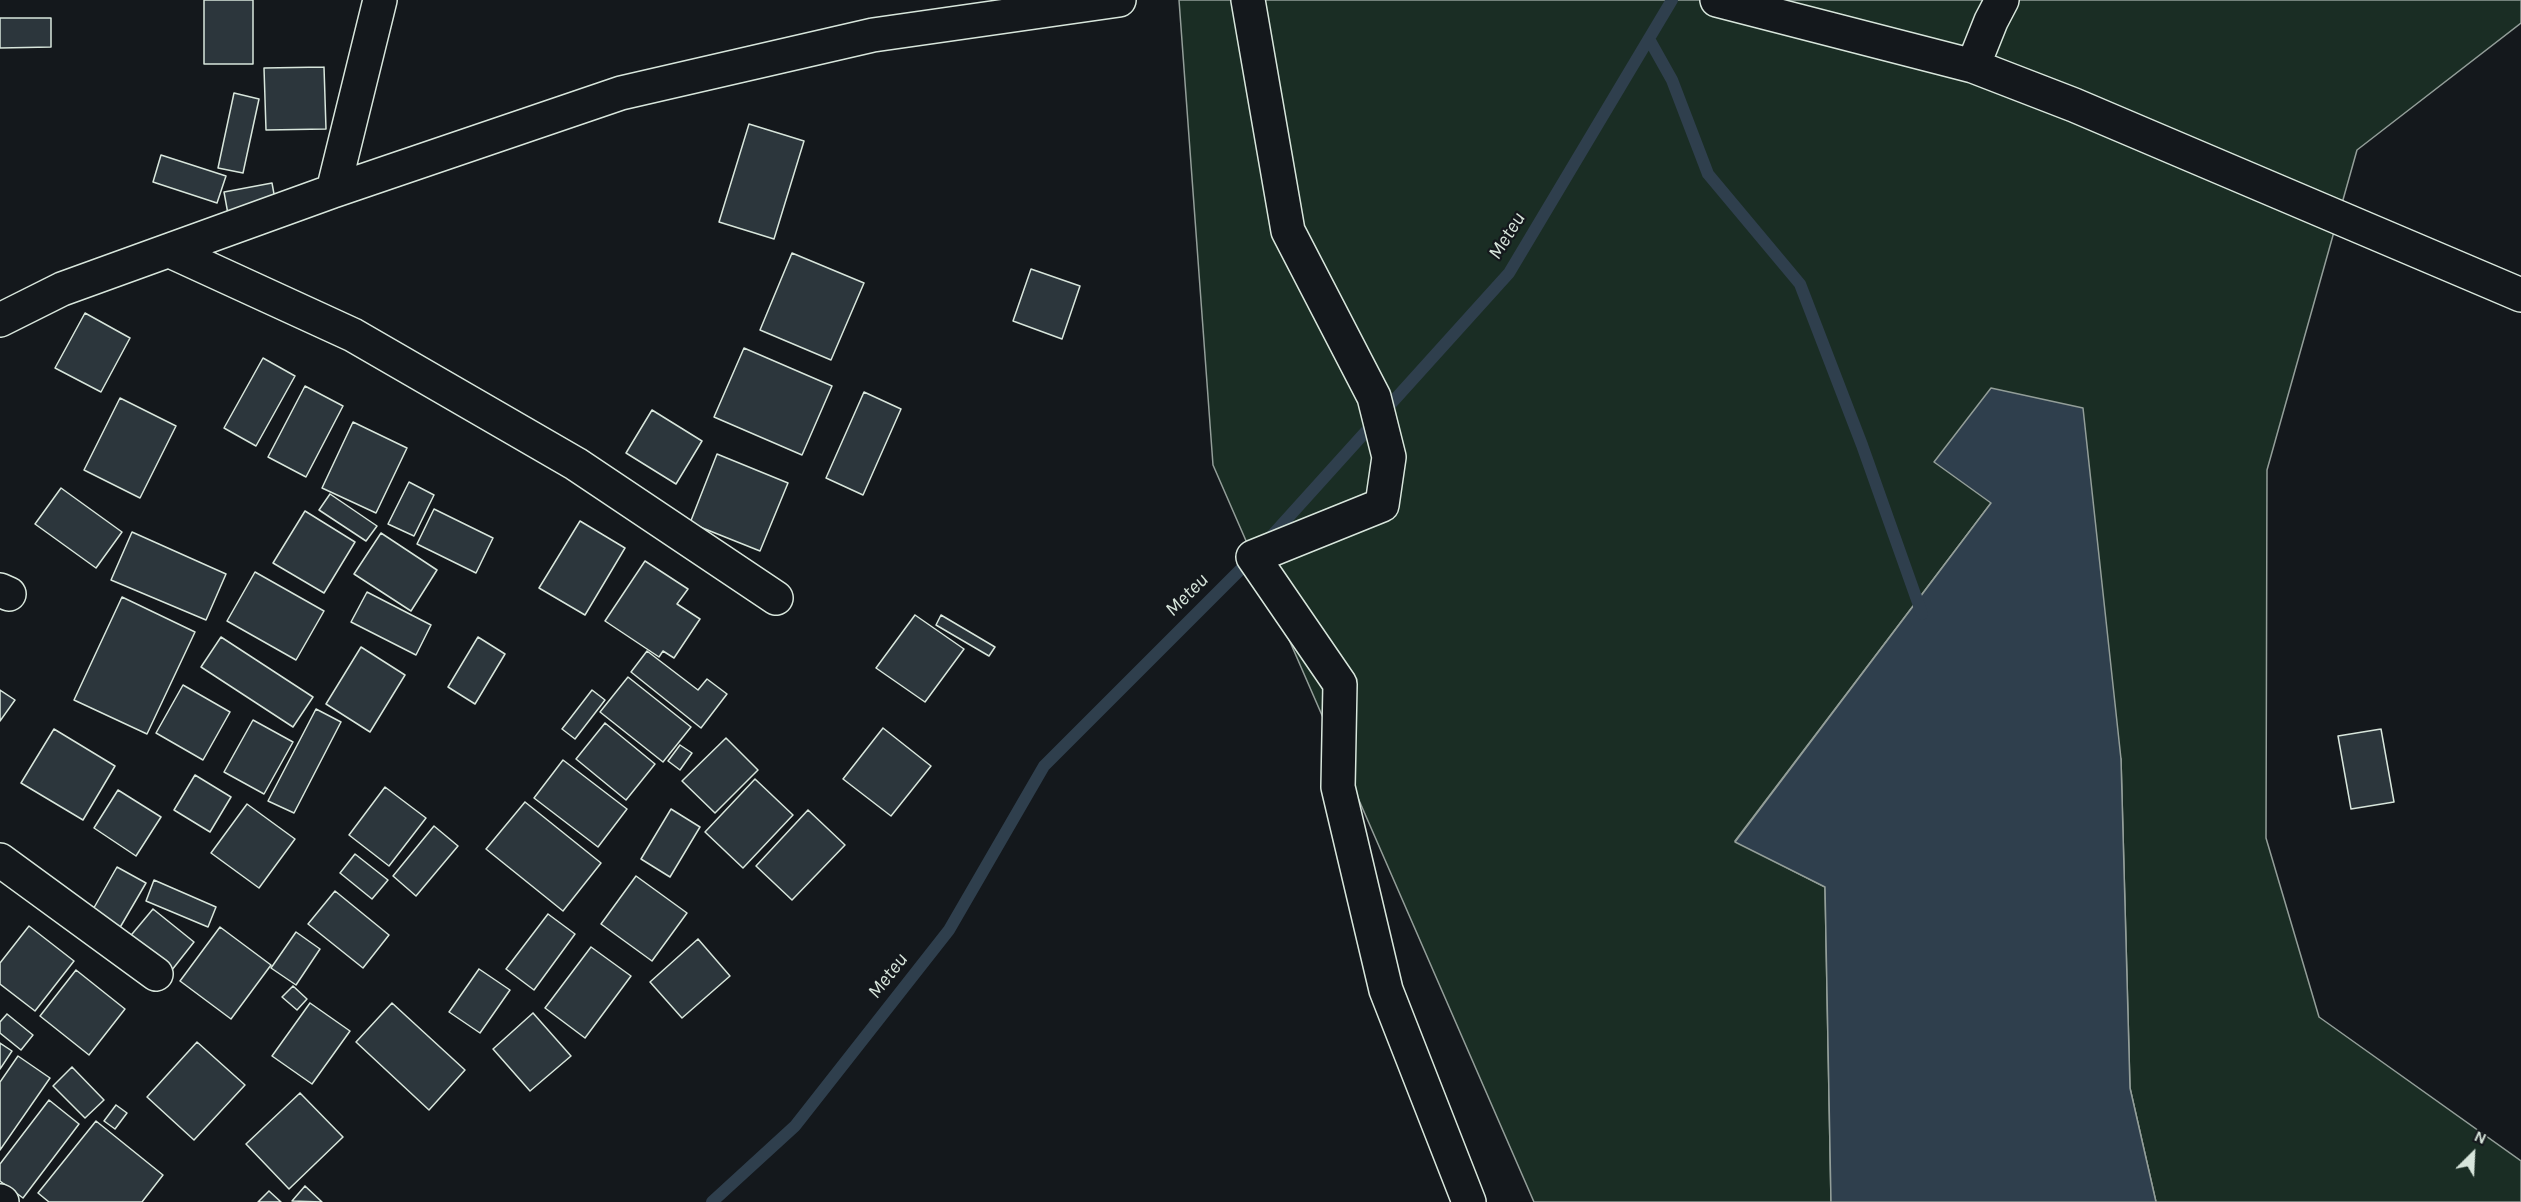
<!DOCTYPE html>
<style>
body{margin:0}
#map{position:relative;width:2521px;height:1202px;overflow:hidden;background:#14181c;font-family:Karla,sans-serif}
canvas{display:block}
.north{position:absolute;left:2443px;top:1124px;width:60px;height:60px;-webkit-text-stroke:4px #14181c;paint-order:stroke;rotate:24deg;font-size:16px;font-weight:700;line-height:24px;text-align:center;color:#d8e6dc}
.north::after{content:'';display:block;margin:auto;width:21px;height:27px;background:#d8e6dc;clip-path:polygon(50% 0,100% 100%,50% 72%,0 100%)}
</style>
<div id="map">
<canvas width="2521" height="1202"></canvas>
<div class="north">N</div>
</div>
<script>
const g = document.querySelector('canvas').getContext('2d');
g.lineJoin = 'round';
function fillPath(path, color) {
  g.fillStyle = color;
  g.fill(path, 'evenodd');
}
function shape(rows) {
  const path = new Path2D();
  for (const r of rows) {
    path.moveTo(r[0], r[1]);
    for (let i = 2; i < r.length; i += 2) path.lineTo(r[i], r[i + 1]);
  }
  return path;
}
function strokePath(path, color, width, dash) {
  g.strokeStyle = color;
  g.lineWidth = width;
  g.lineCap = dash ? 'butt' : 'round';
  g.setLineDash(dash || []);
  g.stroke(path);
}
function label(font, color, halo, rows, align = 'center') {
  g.font = font + ' Karla,sans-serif';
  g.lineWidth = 4.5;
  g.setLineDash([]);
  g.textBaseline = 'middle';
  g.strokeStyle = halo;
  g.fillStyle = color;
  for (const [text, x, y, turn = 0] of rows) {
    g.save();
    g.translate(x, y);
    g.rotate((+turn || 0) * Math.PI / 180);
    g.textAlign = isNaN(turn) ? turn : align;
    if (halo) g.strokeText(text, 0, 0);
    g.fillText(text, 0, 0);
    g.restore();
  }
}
const green = shape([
 [1179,0,2521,0,2521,23,2357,150,2267,470,2266,838,2319,1017,2521,1161,2521,1202,2156,1202,2130,1088,2121,759,1991,503,1735,841,1825,887,1831,1202,1534,1202,1213,465,1179,0]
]);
const water = shape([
 [1991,388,2083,408,2121,759,2130,1088,2156,1202,1831,1202,1825,887,1735,842,1991,503,1934,462,1991,388]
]);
const stream = shape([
 [1649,39,1672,80,1708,174,1800,284,1862,445,1922,614],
 [1267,541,1509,273,1672,0],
 [712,1202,795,1126,949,930,1044,766,1252,558]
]);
const building = shape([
 [204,0,253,0,253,64,204,64,204,0],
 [0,18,51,18,51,47,0,48,0,18],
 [324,67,326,129,266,130,264,68,324,67],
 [234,93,259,99,243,173,218,168,234,93],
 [749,124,804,141,774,239,719,222,749,124],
 [161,155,226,176,217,203,153,182,161,155],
 [272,183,276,205,228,214,224,192,272,183],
 [792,253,864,283,831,360,760,330,792,253],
 [1031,269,1080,286,1062,339,1013,321,1031,269],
 [85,313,130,338,101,392,55,368,85,313],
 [744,348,832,386,802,455,714,417,744,348],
 [263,358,295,376,256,446,224,428,263,358],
 [305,386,343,406,306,477,268,457,305,386],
 [864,392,901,409,863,495,826,478,864,392],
 [120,398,176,426,140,498,84,470,120,398],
 [652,410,702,441,676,484,626,453,652,410],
 [353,422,407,448,376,513,322,488,353,422],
 [717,454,788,483,760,551,690,523,717,454],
 [409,482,434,495,414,536,388,524,409,482],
 [61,488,122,532,96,568,35,524,61,488],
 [330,494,377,526,366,541,319,510,330,494],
 [434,509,493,538,476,573,417,544,434,509],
 [305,511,355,542,324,593,273,563,305,511],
 [580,521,625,548,585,615,539,588,580,521],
 [132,532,226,574,206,620,111,580,132,532],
 [381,533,437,570,411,611,354,574,381,533],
 [645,561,688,589,677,604,700,619,674,658,663,651,659,657,605,621,645,561],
 [255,572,324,611,296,660,227,621,255,572],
 [367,592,431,625,416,655,351,622,367,592],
 [122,597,195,632,147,734,74,700,122,597],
 [915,615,964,649,925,702,876,668,915,615],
 [941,615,995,647,989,656,936,625,941,615],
 [221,637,313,697,293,727,201,667,221,637],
 [478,637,505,654,475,704,448,687,478,637],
 [361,647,405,675,370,732,326,704,361,647],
 [647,651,698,690,707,679,727,694,701,728,631,672,647,651],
 [628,677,691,727,663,762,600,712,628,677],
 [183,685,230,712,203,760,156,733,183,685],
 [0,690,15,700,0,721,0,690],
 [592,690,605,700,575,739,562,729,592,690],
 [316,709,341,722,294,813,268,801,316,709],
 [253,720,293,742,264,794,224,772,253,720],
 [605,723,655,764,626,800,576,759,605,723],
 [883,728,931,766,891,816,843,779,883,728],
 [54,729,115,766,83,820,21,783,54,729],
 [2381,729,2394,802,2351,809,2338,736,2381,729],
 [726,738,758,770,715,813,682,781,726,738],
 [680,745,692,753,680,770,668,761,680,745],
 [563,760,627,809,598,847,534,798,563,760],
 [195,775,231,797,210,832,174,810,195,775],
 [755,779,793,815,743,868,705,832,755,779],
 [385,787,426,818,389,866,349,835,385,787],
 [118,790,161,817,136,856,94,828,118,790],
 [525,802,601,863,563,911,486,849,525,802],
 [247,804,295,839,259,888,211,853,247,804],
 [671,809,700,827,670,877,641,859,671,809],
 [808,810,845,845,792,900,756,866,808,810],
 [434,826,458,846,416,896,393,876,434,826],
 [355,854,388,880,372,899,340,873,355,854],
 [117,867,146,883,115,936,87,920,117,867],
 [636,876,687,913,652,961,601,924,636,876],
 [154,880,216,907,208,927,146,901,154,880],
 [335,891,389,935,363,968,308,924,335,891],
 [153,909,194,942,164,980,122,946,153,909],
 [548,914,575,934,534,990,506,969,548,914],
 [29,926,74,961,35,1011,0,984,0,963,29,926],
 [220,927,271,965,231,1019,180,981,220,927],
 [296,932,320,949,296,985,271,968,296,932],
 [698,939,730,976,682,1018,650,982,698,939],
 [591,947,631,976,585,1038,545,1008,591,947],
 [479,969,510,990,480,1033,449,1012,479,969],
 [76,970,125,1009,89,1055,40,1016,76,970],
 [293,986,307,999,297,1010,282,997,293,986],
 [310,1003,350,1031,312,1084,272,1056,310,1003],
 [392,1003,465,1070,429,1110,356,1042,392,1003],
 [533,1013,571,1056,530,1091,493,1049,533,1013],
 [7,1014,33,1035,21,1050,0,1033,0,1022,7,1014],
 [197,1042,245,1085,194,1140,147,1097,197,1042],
 [0,1043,12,1051,0,1069,0,1043],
 [18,1056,50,1078,0,1150,0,1082,18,1056],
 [72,1067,104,1100,85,1118,53,1086,72,1067],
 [300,1093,343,1137,289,1189,246,1144,300,1093],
 [49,1100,79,1124,23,1198,0,1181,0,1164,49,1100],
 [116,1105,127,1113,115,1129,104,1121,116,1105],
 [96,1121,163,1175,142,1202,49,1202,38,1193,96,1121],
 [305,1186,322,1202,292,1201,305,1186],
 [269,1191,281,1202,258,1202,269,1191]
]);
const minor = shape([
 [1248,0,1288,231,1374,397,1389,457,1382,505,1253,557,1340,684,1338,787,1386,990,1469,1202],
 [1717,0,1973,66,2074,105,2521,295],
 [1973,66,1991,21,2002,0],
 [333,191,380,0],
 [170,251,353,335,576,464,776,598],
 [0,320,62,289,333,191,621,93,873,35,1119,0],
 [0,590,9,594],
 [0,860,156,974],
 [0,1201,2,1202]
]);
const waterNames = [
 ["Meteu",1507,236,-58],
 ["Meteu",1187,595,-45],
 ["Meteu",888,976,-52]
];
fillPath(green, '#1a2d24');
strokePath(green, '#939e99', 1.5);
fillPath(water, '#2f3f4d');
strokePath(water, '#939e99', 1.5);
strokePath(stream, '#2f3f4d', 12);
fillPath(building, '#2c363c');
strokePath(building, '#d8e6dc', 1.5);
strokePath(minor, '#d8e6dc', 36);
strokePath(minor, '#14181c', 33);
label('italic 20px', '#d8e6dc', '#14181c', waterNames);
</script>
